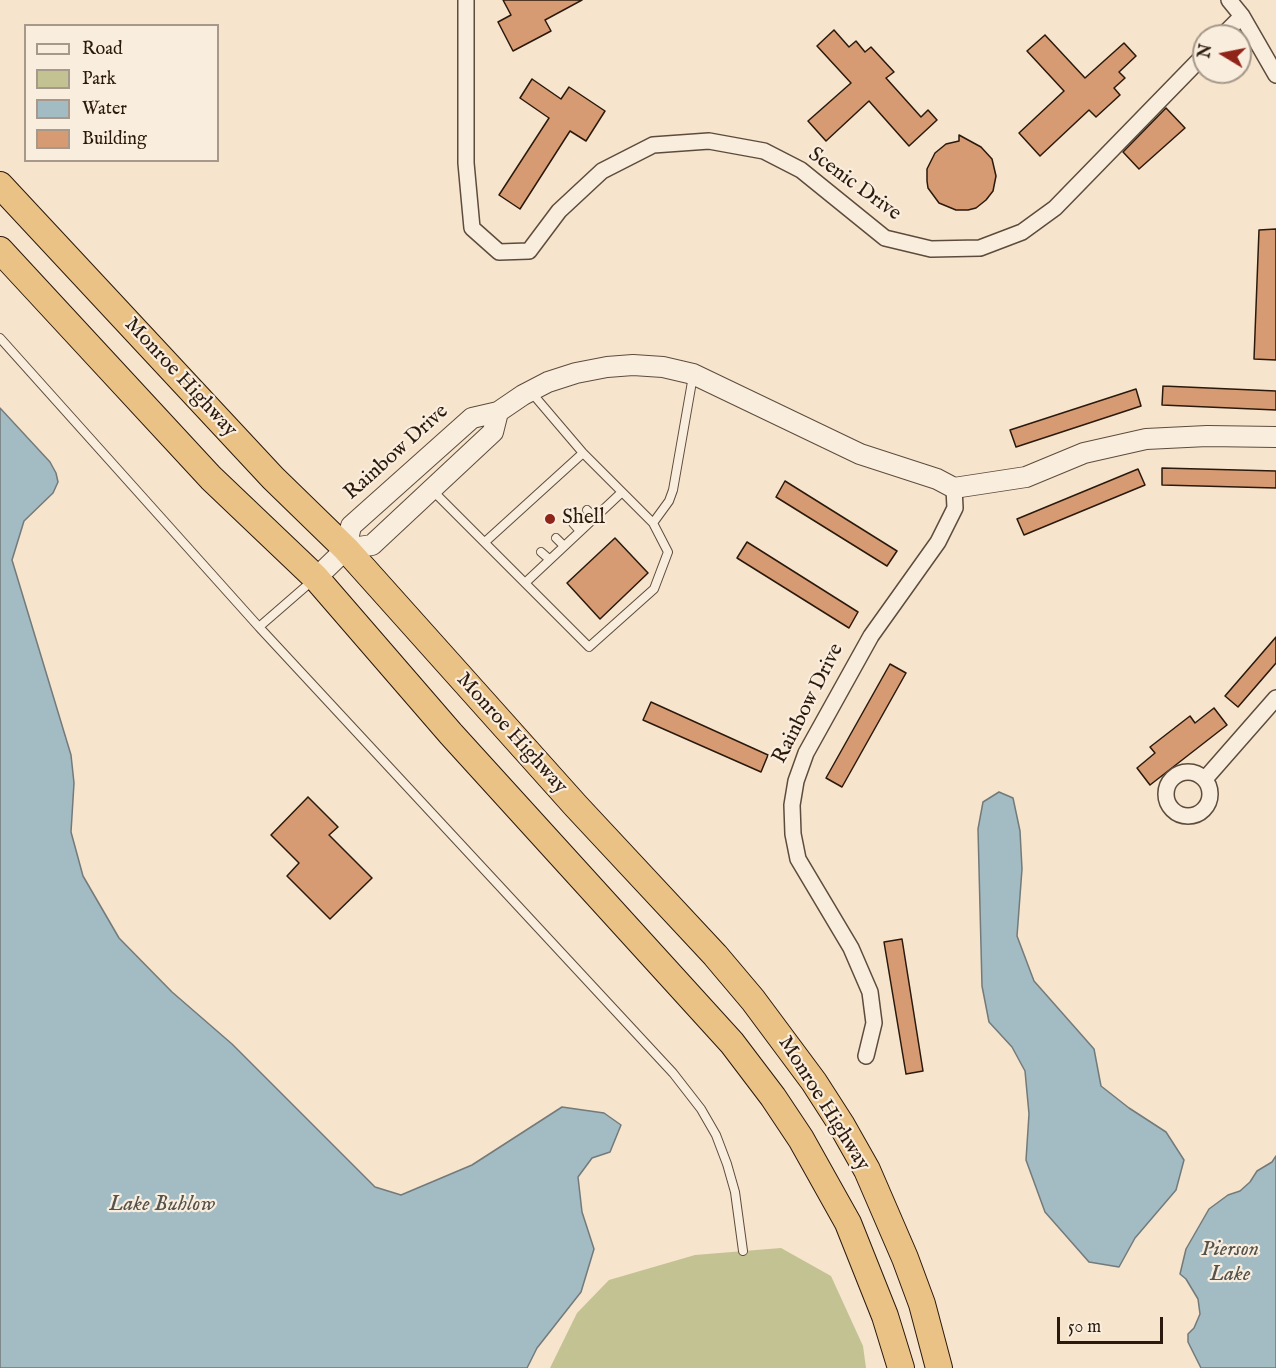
<!DOCTYPE html>
<style>
body{margin:0}
#map{position:relative;width:1276px;height:1368px;overflow:hidden;background:#f6e4cc;font-family:"IM FELL English",serif}
canvas{display:block}
.legend{position:absolute;left:24px;top:24px;width:195px;height:138px;box-sizing:border-box;background:#f9edde;border:2px solid #a6988a;margin:0;padding:8px 10px;list-style:none;font-size:18px;color:#2a190c}
.legend li{display:flex;align-items:center;gap:12px;height:30px}
.legend b{width:30px;border:2px solid #a6988a}
.north{position:absolute;left:1192px;top:24px;width:60px;height:60px;box-sizing:border-box;background:#f9edde;border:2px solid #a6988a;border-radius:50%;rotate:280deg;font-size:16px;font-weight:700;line-height:24px;text-align:center;color:#2a190c}
.north::after{content:'';display:block;margin:auto;width:21px;height:27px;background:#8f2418;clip-path:polygon(50% 0,100% 100%,50% 72%,0 100%)}
.scale{position:absolute;left:1057px;top:1317px;width:106px;height:27px;box-sizing:border-box;border:3px solid #2a190c;border-top:0;padding-left:8px;font-size:18px;line-height:21px;white-space:nowrap;color:#2a190c;-webkit-text-stroke:4px #f9edde;paint-order:stroke}
</style>
<div id="map">
<canvas width="1276" height="1368"></canvas>
<ul class="legend">
<li><b style="height:8px;background:#f9edde"></b>Road</li>
<li><b style="height:16px;background:#c3c293"></b>Park</li>
<li><b style="height:16px;background:#a3bbc3"></b>Water</li>
<li><b style="height:16px;background:#d79b74"></b>Building</li>
</ul>
<div class="north">N</div>
<div class="scale">50 m</div>
</div>
<script>
const g = document.querySelector('canvas').getContext('2d');
g.lineJoin = 'round';
function fillPath(path, color) {
  g.fillStyle = color;
  g.fill(path, 'evenodd');
}
function shape(rows) {
  const path = new Path2D();
  for (const r of rows) {
    if (r.length === 3) {
      path.moveTo(r[0] + r[2], r[1]);
      path.arc(r[0], r[1], r[2], 0, 2 * Math.PI);
      continue;
    }
    path.moveTo(r[0], r[1]);
    for (let i = 2; i < r.length; i += 2) path.lineTo(r[i], r[i + 1]);
  }
  return path;
}
function strokePath(path, color, width, dash) {
  g.strokeStyle = color;
  g.lineWidth = width;
  g.lineCap = dash ? 'butt' : 'round';
  g.setLineDash(dash || []);
  g.stroke(path);
}
function label(font, color, halo, rows, align = 'center') {
  g.font = font + ' "IM FELL English",serif';
  g.lineWidth = 4.5;
  g.setLineDash([]);
  g.textBaseline = 'middle';
  g.strokeStyle = halo;
  g.fillStyle = color;
  for (const [text, x, y, turn = 0] of rows) {
    g.save();
    g.translate(x, y);
    g.rotate((+turn || 0) * Math.PI / 180);
    g.textAlign = isNaN(turn) ? turn : align;
    if (halo) g.strokeText(text, 0, 0);
    g.fillText(text, 0, 0);
    g.restore();
  }
}
const green = shape([
 [781,1248,831,1276,863,1346,866,1368,550,1368,577,1313,609,1280,695,1255]
]);
const water = shape([
 [0,408,50,462,56,473,58,482,53,493,24,521,12,560,71,755,74,783,71,832,83,876,119,938,172,992,232,1044,375,1187,401,1195,472,1165,562,1107,604,1113,621,1125,610,1152,592,1158,578,1177,582,1212,594,1249,581,1292,537,1348,527,1368,0,1368,0,408],
 [999,792,1013,798,1020,831,1022,869,1017,936,1034,981,1094,1049,1101,1086,1129,1108,1166,1132,1184,1160,1176,1190,1135,1238,1119,1267,1089,1262,1045,1212,1026,1160,1029,1114,1025,1071,1012,1047,989,1022,982,986,978,829,983,802,999,792],
 [1276,1156,1276,1368,1201,1368,1188,1342,1188,1334,1194,1328,1200,1314,1198,1299,1186,1279,1180,1274,1186,1249,1209,1209,1228,1195,1240,1191,1250,1182,1257,1171,1272,1162,1276,1156]
]);
const building = shape([
 [503,0,582,0,545,20,551,31,513,51,498,22,511,15,503,0],
 [834,30,849,47,856,41,865,52,871,47,894,72,886,78,921,117,928,110,937,120,909,146,869,101,826,141,808,121,851,83,817,46,834,30],
 [1045,35,1085,78,1124,43,1136,56,1119,72,1125,78,1114,88,1120,95,1096,117,1089,110,1040,156,1019,133,1064,91,1027,51,1045,35],
 [532,79,561,99,569,87,605,111,586,141,570,131,520,209,499,195,549,118,520,98,532,79],
 [1166,108,1185,128,1139,169,1123,152,1166,108],
 [959,135,981,147,992,159,996,176,993,191,986,200,976,208,968,210,956,210,939,203,928,188,927,181,927,169,935,153,946,144,959,141,959,135],
 [1276,229,1276,360,1254,359,1259,230,1276,229],
 [1163,386,1276,391,1276,410,1162,405,1163,386],
 [1136,389,1141,406,1016,447,1010,430,1136,389],
 [1162,468,1276,471,1276,488,1162,485,1162,468],
 [1138,469,1145,485,1024,535,1017,519,1138,469],
 [785,481,897,551,887,566,776,497,785,481],
 [615,538,648,573,600,619,567,583,615,538],
 [747,542,858,612,849,628,737,558,747,542],
 [1276,637,1276,663,1238,707,1225,696,1276,637],
 [890,664,906,673,842,787,826,778,890,664],
 [651,702,768,755,761,772,643,720,651,702],
 [1214,708,1227,725,1150,785,1137,768,1155,753,1150,747,1190,716,1195,723,1214,708],
 [308,797,338,827,329,835,372,878,330,919,287,876,299,863,271,835,308,797],
 [902,939,923,1071,906,1074,884,942,902,939]
]);
const service = shape([
 [0,338,259,627],
 [432,490,589,647,654,589,668,552,653,523,583,453,531,392],
 [587,510,594,517],
 [573,523,580,531],
 [653,523,669,501,673,490,693,376],
 [556,538,564,546],
 [485,542,583,453],
 [541,552,549,559],
 [312,581,259,627,673,1073,701,1109,716,1135,727,1164,735,1192,743,1251],
 [525,583,621,493]
]);
const minor = shape([
 [466,0,466,163,472,228,499,252,529,251,559,211,602,171,653,145,709,141,764,151,801,170,885,238,931,249,980,248,1022,232,1055,208,1204,55],
 [1229,0,1242,16,1276,75],
 [1222,36,1242,16],
 [1188,794,22],
 [1205,779,1276,698],
 [866,1056,874,1023,870,992,851,948,798,859,793,834,792,805,796,781,806,753,871,636,938,542,955,508,954,488]
]);
const tertiary = shape([
 [346,549,351,526,472,418,498,412,523,395,548,382,576,373,607,367,633,365,663,367,693,374,860,454,937,479,954,488,1026,477,1084,453,1146,439,1207,436,1276,437],
 [316,578,346,549,372,545,493,432,498,412]
]);
const trunk = shape([
 [0,185,273,478,346,549,576,806,715,955,753,1000,814,1082,841,1124,867,1170,905,1258,922,1304,939,1368],
 [0,250,211,478,316,578,451,734,732,1043,773,1097,801,1139,848,1223,885,1316,901,1368]
]);
const markers = [
 [550,519,6,"#8f2418"]
];
const streetNames = [
 ["Scenic Drive",854,185,36],
 ["Monroe Highway",180,378,47],
 ["Rainbow Drive",397,453,-42],
 ["Rainbow Drive",809,704,-63],
 ["Monroe Highway",511,734,48],
 ["Monroe Highway",823,1104,58]
];
const poiNames = [
 ["Shell",562,519]
];
const waterNames = [
 ["Lake Buhlow",162,1205],
 ["Pierson",1230,1250],
 ["Lake",1230,1275]
];
fillPath(green, '#c3c293');
fillPath(water, '#a3bbc3');
strokePath(water, '#737a7a', 1.5);
fillPath(building, '#d79b74');
strokePath(building, '#2a190c', 1.5);
strokePath(service, '#5d4c3c', 10);
strokePath(minor, '#5d4c3c', 18);
strokePath(tertiary, '#5d4c3c', 22);
strokePath(trunk, '#2a190c', 28);
strokePath(service, '#f9edde', 8);
strokePath(minor, '#f9edde', 15);
strokePath(tertiary, '#f9edde', 20);
strokePath(trunk, '#ebc286', 26);
for (const [x, y, r, color] of markers) {
  const dot = new Path2D();
  dot.arc(x, y, r, 0, 2 * Math.PI);
  g.fillStyle = color;
  g.fill(dot);
  strokePath(dot, '#f9edde', 2);
}
label('21px', '#2a190c', '#f9edde', streetNames);
label('21px', '#2a190c', '#f9edde', poiNames, 'left');
label('italic 22px', '#54524c', '#f9edde', waterNames);
</script>
